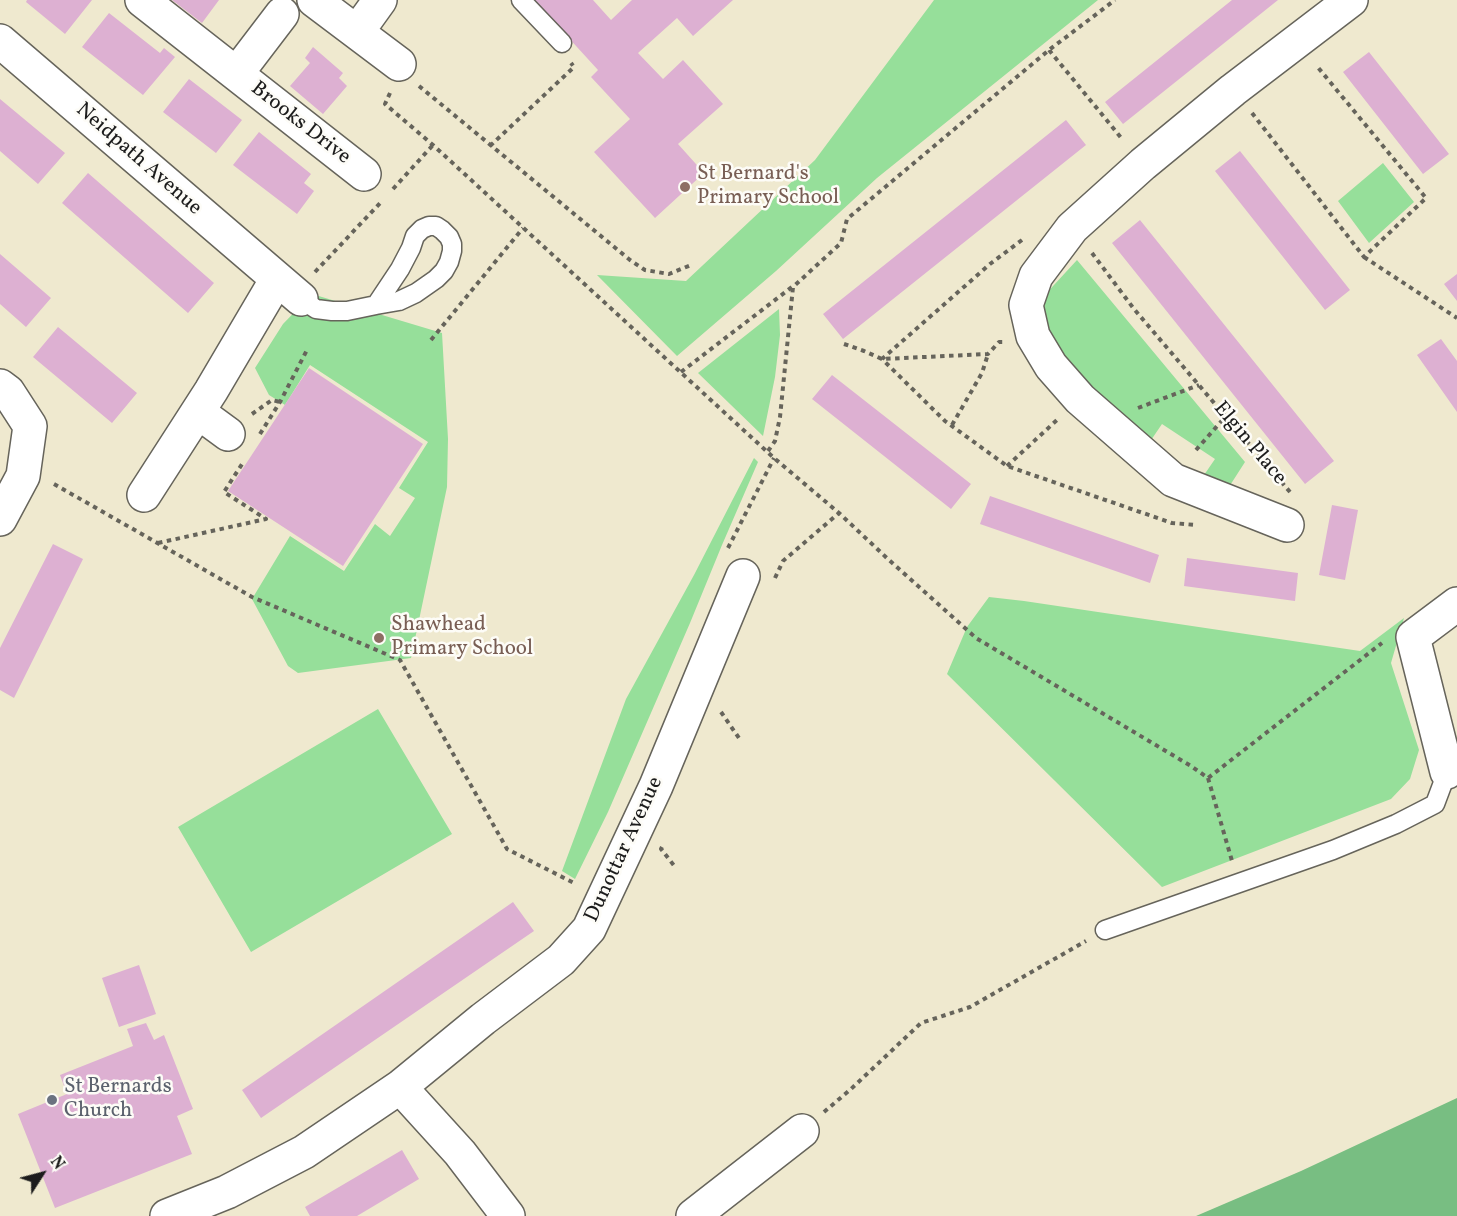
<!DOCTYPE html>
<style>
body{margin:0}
#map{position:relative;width:1457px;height:1216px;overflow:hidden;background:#efe9cf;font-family:Vollkorn,serif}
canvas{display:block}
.north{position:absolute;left:12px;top:1144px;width:60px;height:60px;-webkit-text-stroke:4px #fdfcf7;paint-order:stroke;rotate:54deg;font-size:16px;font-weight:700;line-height:24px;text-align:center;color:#1c1c1c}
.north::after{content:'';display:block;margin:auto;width:21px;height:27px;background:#1c1c1c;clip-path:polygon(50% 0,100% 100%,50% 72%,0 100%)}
</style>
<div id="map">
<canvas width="1457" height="1216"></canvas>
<div class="north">N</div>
</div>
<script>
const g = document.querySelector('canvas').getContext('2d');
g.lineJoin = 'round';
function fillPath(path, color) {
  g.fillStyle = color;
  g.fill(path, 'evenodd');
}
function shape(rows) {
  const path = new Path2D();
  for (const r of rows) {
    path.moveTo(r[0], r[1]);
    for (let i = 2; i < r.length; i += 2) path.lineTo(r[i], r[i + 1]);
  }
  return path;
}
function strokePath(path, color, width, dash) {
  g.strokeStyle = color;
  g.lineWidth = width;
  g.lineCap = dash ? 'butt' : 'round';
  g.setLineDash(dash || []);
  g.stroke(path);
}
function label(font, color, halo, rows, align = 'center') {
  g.font = font + ' Vollkorn,serif';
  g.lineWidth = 5;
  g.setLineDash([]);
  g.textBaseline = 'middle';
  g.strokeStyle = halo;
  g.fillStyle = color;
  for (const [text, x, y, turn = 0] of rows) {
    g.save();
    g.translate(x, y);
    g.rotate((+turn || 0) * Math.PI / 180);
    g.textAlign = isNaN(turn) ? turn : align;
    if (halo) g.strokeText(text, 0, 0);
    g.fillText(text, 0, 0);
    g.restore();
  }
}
const green = shape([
 [934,0,1098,0,877,178,776,271,677,356,597,275,686,281,815,160],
 [1383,163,1414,202,1369,243,1338,201],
 [1077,260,1245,462,1227,490,1202,478,1215,459,1162,424,1145,449,1039,335,1042,298],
 [312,294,442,333,448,439,447,487,411,658,298,673,288,666,252,599,290,536,344,571,375,524,390,536,415,498,399,488,428,442,310,365,285,405,269,395,255,368,283,324],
 [779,309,780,335,775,377,763,436,698,373],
 [754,458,758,462,722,545,690,623,608,812,575,879,562,871,626,699,694,575],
 [989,597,1024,601,1360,651,1404,618,1391,663,1419,750,1410,779,1391,799,1162,887,947,674,967,627],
 [378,709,452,834,251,952,178,827]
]);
const forest = shape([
 [1457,1098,1457,1216,1196,1216,1301,1171]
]);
const building = shape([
 [27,0,92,0,65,34,26,2],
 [172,0,219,0,202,23],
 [534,0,593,0,611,20,632,0,733,0,693,36,677,18,638,53,663,79,683,60,723,104,678,144,704,173,655,218,594,152,630,119,591,77,598,70],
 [1232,0,1278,0,1123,124,1105,102],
 [109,13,160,53,164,48,175,57,143,95,82,47],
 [313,47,343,73,339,78,347,86,323,114,290,86,310,63,305,58],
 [1369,52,1449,154,1423,174,1343,72],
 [189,79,242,120,216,153,163,112],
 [0,99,65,153,38,184,0,151],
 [1066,120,1086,145,843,339,823,314],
 [259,132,311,174,304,183,314,191,297,214,233,165],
 [1240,151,1350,290,1325,310,1215,171],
 [88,173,214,283,188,313,62,203],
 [1140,220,1334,461,1305,484,1112,243],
 [0,254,51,298,26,327,0,304],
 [1457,274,1457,301,1444,284],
 [58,327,137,393,112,423,33,357],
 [1441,339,1457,361,1457,412,1417,355],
 [309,368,423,444,343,566,228,491],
 [832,375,971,484,951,509,812,399],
 [990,496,1159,555,1150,583,980,524],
 [1332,505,1358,510,1345,580,1319,575],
 [53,544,83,559,14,698,0,690,0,648],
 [1187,558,1298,573,1295,601,1184,586],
 [513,902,534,931,261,1118,242,1090],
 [139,965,156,1014,119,1027,102,978],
 [146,1023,154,1040,164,1035,193,1109,177,1116,192,1154,55,1208,18,1114,67,1094,60,1075,133,1046,127,1029],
 [402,1150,419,1179,357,1216,310,1216,305,1207]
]);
const path = shape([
 [1049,50,1123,140],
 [419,86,630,260,645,270,669,274,691,265],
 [390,93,385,104,433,145,774,458,839,513,889,560,976,638,1191,766,1208,778,1382,643],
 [1252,113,1364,257,1426,198,1316,65],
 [490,146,574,67,571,63],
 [393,189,433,145],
 [1022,240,990,264,882,359,945,421,1007,466,1172,523,1196,525],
 [1092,253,1134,309,1290,492],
 [1364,257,1457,318],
 [315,272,382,201],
 [431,340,523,228],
 [844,344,864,351,882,359,988,354,999,342,1003,342],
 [681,372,792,287],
 [1138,408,1199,385],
 [252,414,272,400,280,402],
 [952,425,982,373,988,354],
 [260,434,280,402,308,348],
 [1196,450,1226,416],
 [768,451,775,441,780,417,793,287,841,243,847,219,1049,50,1115,0],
 [1007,466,1057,420],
 [54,484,252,597,400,660,507,849,576,884],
 [158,543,266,519,224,492,244,461],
 [728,548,774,458],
 [775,578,783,561,839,513],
 [721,712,741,741],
 [1208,778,1232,861],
 [662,847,661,849,676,868],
 [824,1112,851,1089,921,1023,970,1007,1086,941]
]);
const lane = shape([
 [521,0,562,43],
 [301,299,316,309,332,311,347,311,376,305,399,301,416,293,436,279,444,271,449,262,452,251,452,244,449,237,442,230,436,226,429,226,422,229,415,236,411,248,400,269,376,305],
 [1105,930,1333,850,1396,824,1435,804,1447,772]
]);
const street = shape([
 [142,0,364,174],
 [314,0,399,64],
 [357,32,380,0],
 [0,41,301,299],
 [237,73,282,14],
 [0,386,8,392,30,426,23,476,0,519],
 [198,412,228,434],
 [144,495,211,391,277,279],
 [1287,525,1173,480,1080,399,1051,366,1033,336,1026,305,1036,276,1072,228,1143,164,1233,90,1351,0],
 [1447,772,1413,637,1457,604],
 [400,1087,460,1153,508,1216],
 [167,1216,227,1192,304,1152,400,1087,483,1019,561,960,589,929,656,786,743,576],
 [693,1216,802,1131]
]);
const markers = [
 [685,187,6,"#8d6e63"],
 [379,638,6,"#8d6e63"],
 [52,1100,6,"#6b7280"]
];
const streetNames = [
 ["Brooks Drive",300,124,38],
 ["Neidpath Avenue",138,160,41],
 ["Elgin Place",1249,444,50],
 ["Dunottar Avenue",625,850,-65]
];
const educationNames = [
 ["St Bernard's",697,175],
 ["Primary School",697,199],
 ["Shawhead",391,626],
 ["Primary School",391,650]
];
const worshipNames = [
 ["St Bernards",64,1088],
 ["Church",64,1112]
];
fillPath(green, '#96df9a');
fillPath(forest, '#78be82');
fillPath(building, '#ddb0d2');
strokePath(lane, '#66645b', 21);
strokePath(street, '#66645b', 36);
strokePath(path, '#66645b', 4, [4.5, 4.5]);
strokePath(lane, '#fff', 18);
strokePath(street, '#fff', 33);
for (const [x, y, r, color] of markers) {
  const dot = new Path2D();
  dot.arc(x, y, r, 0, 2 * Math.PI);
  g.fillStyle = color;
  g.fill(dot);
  strokePath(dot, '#fdfcf7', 2);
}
label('21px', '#1c1c1c', '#fdfcf7', streetNames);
label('21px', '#785e54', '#fdfcf7', educationNames, 'left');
label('21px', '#5b616d', '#fdfcf7', worshipNames, 'left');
</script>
